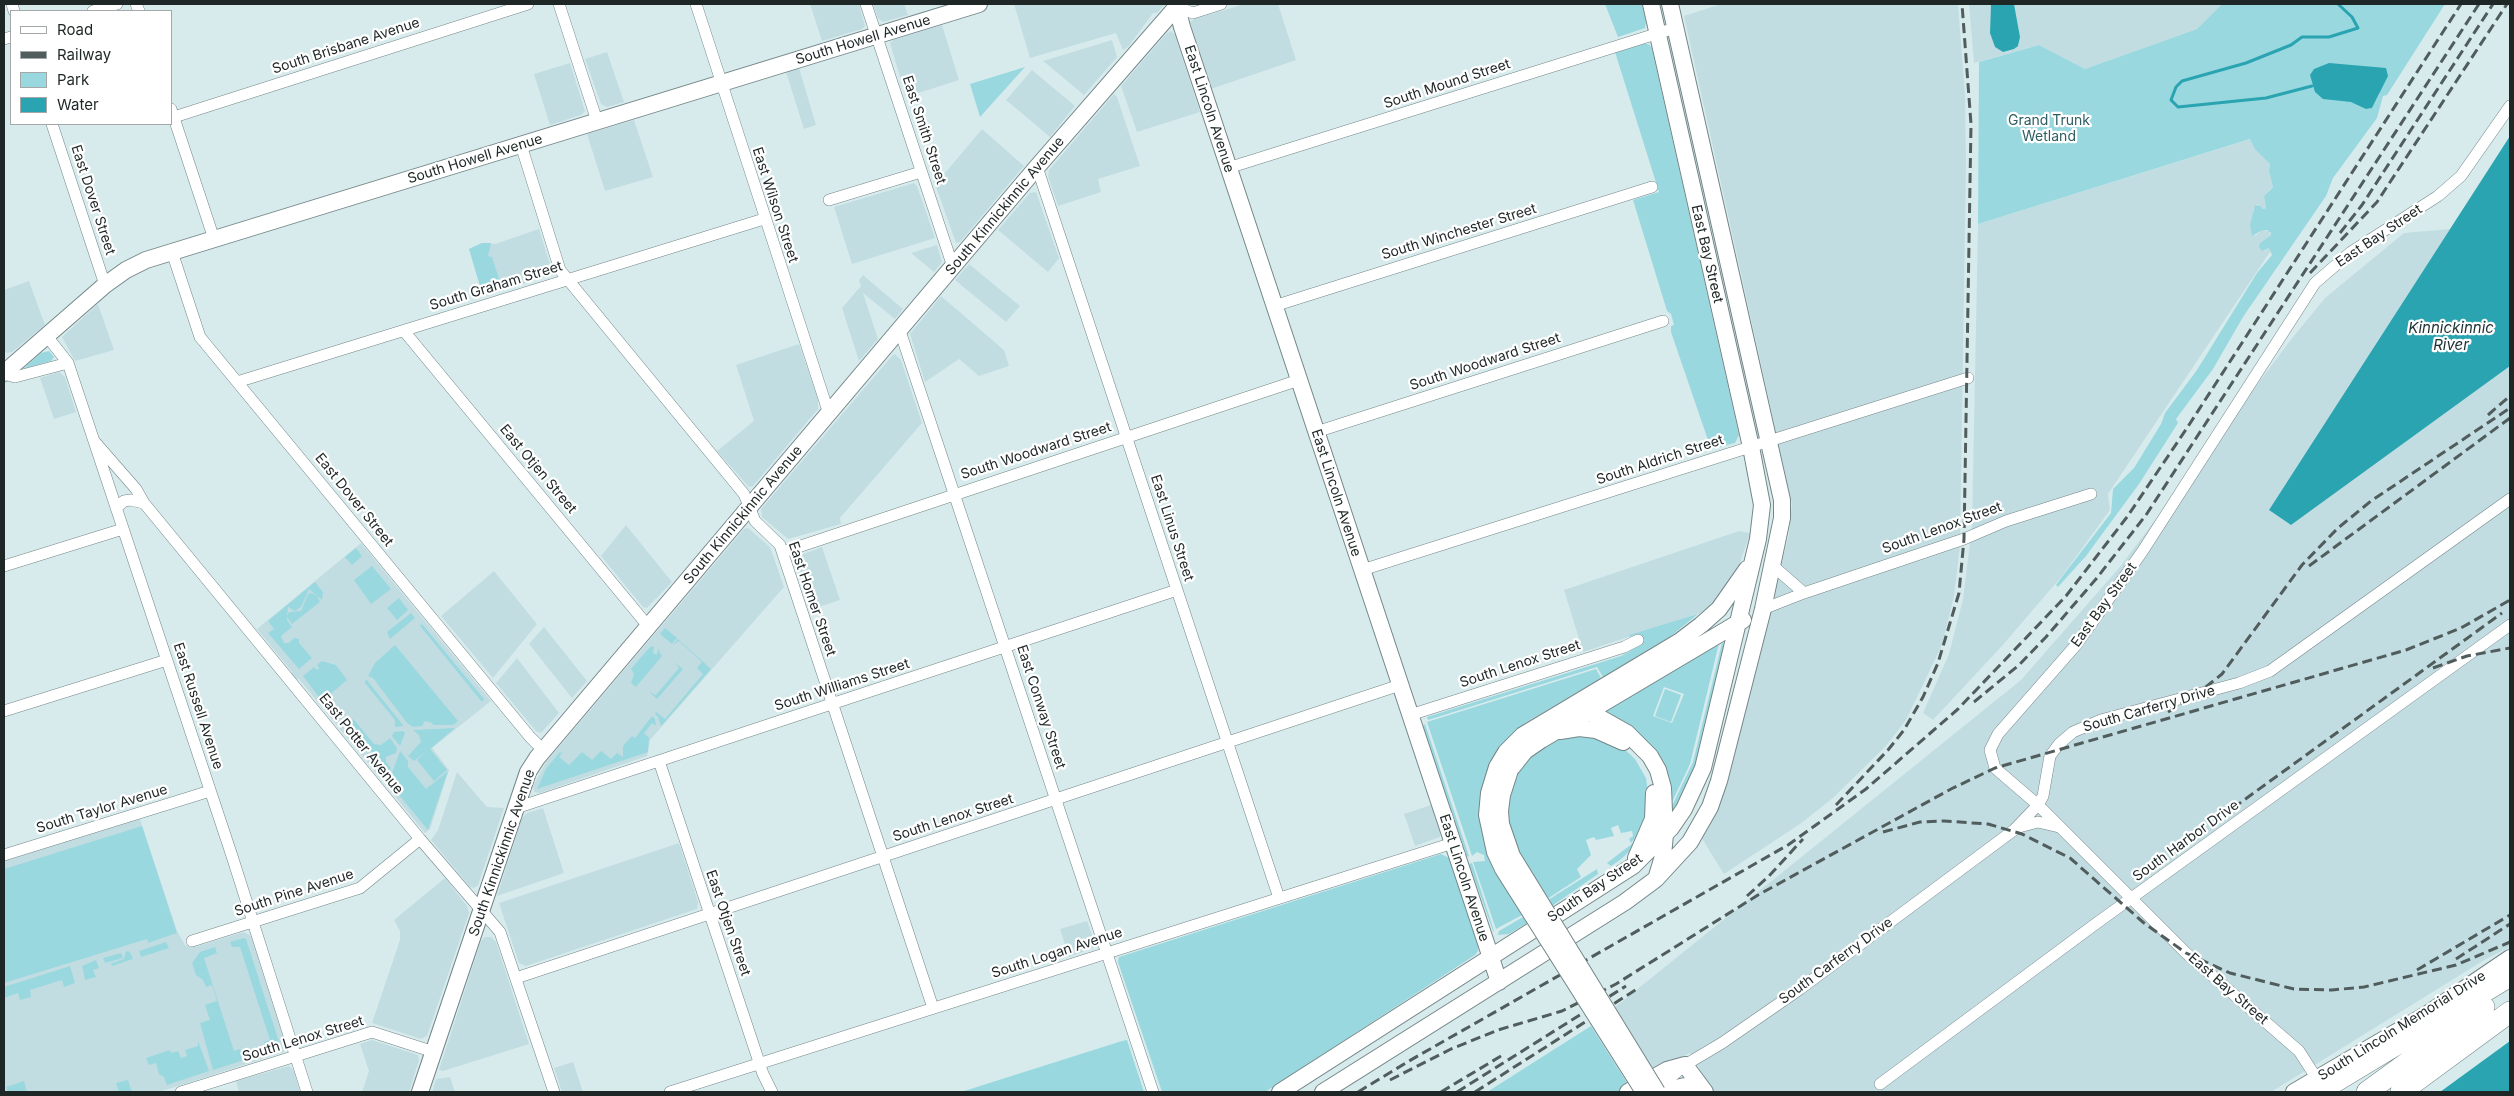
<!DOCTYPE html>
<style>
body{margin:0}
#map{position:relative;width:2514px;height:1096px;overflow:hidden;background:#d7ebed;font-family:Inter,sans-serif}
canvas{display:block}
.frame{position:absolute;inset:0;border:5px solid #1e2626;pointer-events:none}
.legend{position:absolute;left:10px;top:10px;width:162px;height:115px;box-sizing:border-box;background:#fff;border:1px solid #a5a8a8;margin:0;padding:6px 9px;list-style:none;font-size:15px;color:#1e2626}
.legend li{display:flex;align-items:center;gap:10px;height:25px}
.legend b{width:25px;border:1px solid #a5a8a8}
</style>
<div id="map">
<canvas width="2514" height="1096"></canvas>
<div class="frame"></div>
<ul class="legend">
<li><b style="height:6px;background:#fff"></b>Road</li>
<li><b style="height:6px;background:#515c5d"></b>Railway</li>
<li><b style="height:14px;background:#9ad8e0"></b>Park</li>
<li><b style="height:14px;background:#2aa4b1"></b>Water</li>
</ul>
</div>
<script>
const g = document.querySelector('canvas').getContext('2d');
g.lineJoin = 'round';
function fillPath(path, color) {
  g.fillStyle = color;
  g.fill(path, 'evenodd');
}
function shape(rows) {
  const path = new Path2D();
  for (const r of rows) {
    path.moveTo(r[0], r[1]);
    for (let i = 2; i < r.length; i += 2) path.lineTo(r[i], r[i + 1]);
  }
  return path;
}
function strokePath(path, color, width, dash) {
  g.strokeStyle = color;
  g.lineWidth = width;
  g.lineCap = dash ? 'butt' : 'round';
  g.setLineDash(dash || []);
  g.stroke(path);
}
function label(font, color, halo, rows, align = 'center') {
  g.font = font + ' Inter,sans-serif';
  g.lineWidth = 4.5;
  g.setLineDash([]);
  g.textBaseline = 'middle';
  g.strokeStyle = halo;
  g.fillStyle = color;
  for (const [text, x, y, turn = 0] of rows) {
    g.save();
    g.translate(x, y);
    g.rotate((+turn || 0) * Math.PI / 180);
    g.textAlign = isNaN(turn) ? turn : align;
    if (halo) g.strokeText(text, 0, 0);
    g.fillText(text, 0, 0);
    g.restore();
  }
}
const built = shape([
 [810,4,859,4,865,26,862,29,822,41],
 [873,4,904,4,908,15,883,22,878,18],
 [1014,4,1165,4,1157,13,1153,13,1128,47,1123,50,1116,33,1030,58],
 [1245,4,1278,4,1296,60,1211,89,1190,22,1194,19],
 [1721,4,1958,4,1965,95,1966,164,1960,546,1954,596,1942,645,1906,720,1886,746,1833,798,1800,824,1724,874,1701,837,1725,789,1733,761,1789,534,1792,504,1684,16],
 [1969,4,1991,4,1990,33,1995,47,2003,52,2014,49,2019,44,2019,31,2014,4,2222,4,2197,29,2085,69,2039,45,1974,63],
 [942,25,959,80,906,97,890,43,893,40],
 [1171,31,1175,35,1200,112,1137,132,1121,86,1167,33],
 [1112,40,1117,57,1084,95,1043,61],
 [607,52,624,102,607,107,601,104,585,59],
 [570,63,585,111,581,115,550,125,534,74],
 [799,68,816,125,804,129,786,72],
 [1032,70,1075,106,1050,137,1006,100],
 [1114,94,1117,97,1140,166,1098,179,1101,192,1058,206,1048,176,1049,170],
 [634,120,653,177,605,191,587,134],
 [982,129,1024,166,960,242,956,243,934,181,940,179],
 [2251,139,2256,149,2270,164,2269,171,2273,186,2264,196,2266,208,2262,209,2257,204,2253,210,2255,236,2261,231,2269,231,2270,236,2260,243,2265,251,2269,247,2272,249,2108,494,2110,510,2062,576,2001,647,1933,720,1923,713,1949,654,1963,599,1972,526,1978,224],
 [914,183,917,186,935,238,852,264,834,207],
 [1036,192,1059,258,1048,272,998,230,1030,193],
 [539,229,552,271,551,275,486,296,480,286,469,249,482,243,495,244],
 [2450,229,2269,510,2291,525,2510,366,2510,947,2486,959,2271,1092,1714,1092,1690,1053,1654,1071,1614,1008,2021,680,2119,568,2293,337,2325,298,2404,233],
 [937,245,942,262,934,272,911,253],
 [969,264,1020,306,1006,322,955,280],
 [863,275,903,309,895,319,863,293,878,339,859,361,842,308,861,286,859,280],
 [29,281,45,325,12,352,7,353,4,351,4,290],
 [941,296,1004,350,1009,366,979,376,959,359,925,382,910,334],
 [98,304,114,350,75,361,62,337],
 [799,344,818,399,818,409,753,486,749,487,717,451,754,421,736,365],
 [895,354,901,360,922,423,840,518,841,524,788,539,762,517,761,509,892,356],
 [59,372,65,377,76,412,54,419,40,378],
 [626,525,672,582,647,608,643,607,601,556],
 [748,528,770,547,784,587,650,740,647,756,540,793,534,792,533,786,546,762,744,529],
 [1739,531,1750,533,1738,569,1726,588,1707,611,1583,652,1564,590],
 [361,543,491,701,432,748,449,770,430,829,425,833,299,679,294,680,291,677,292,672,257,629],
 [822,547,840,600,809,610,793,558],
 [494,571,537,624,493,678,441,616],
 [544,627,587,681,572,698,529,644],
 [517,658,559,713,541,733,536,731,496,683],
 [457,772,487,807,504,808,478,885,474,888,470,887,431,840,438,830],
 [1431,805,1440,832,1440,837,1415,846,1404,814],
 [543,808,564,873,497,896,522,818,527,813],
 [140,819,177,931,185,945,191,947,198,946,244,932,251,936,283,1036,284,1052,159,1092,4,1092,4,861],
 [679,843,698,902,697,909,526,966,519,963,499,903],
 [445,878,467,906,469,913,427,1036,421,1039,372,1023,400,940,400,931,394,920],
 [1087,921,1095,943,1093,948,1069,957,1060,929],
 [485,937,491,937,496,942,529,1044,443,1071,439,1070,481,941],
 [372,1040,418,1055,419,1060,409,1092,362,1092,369,1071,360,1044],
 [573,1062,583,1092,562,1092,554,1068],
 [289,1066,294,1071,300,1092,239,1092,236,1081],
 [450,1077,455,1092,432,1092,436,1079]
]);
const green = shape([
 [1605,4,1642,4,1646,21,1645,28,1618,37],
 [2222,4,2445,4,2387,95,2383,96,2377,118,2333,178,2326,196,2243,317,2213,369,2176,419,2178,423,2139,484,2086,556,2058,587,2056,585,2058,582,2111,513,2113,489,2134,468,2161,424,2165,413,2197,370,2257,273,2272,255,2269,248,2262,251,2259,247,2260,243,2270,236,2271,233,2267,230,2261,231,2252,236,2250,225,2255,205,2260,206,2263,209,2266,208,2264,196,2273,187,2269,171,2270,164,2255,149,2250,139,1978,224,1979,62,2039,45,2085,69,2197,29],
 [2380,93,2372,108,2366,109,2362,106],
 [1644,43,1650,45,1652,49,1739,435,1735,443,1713,449,1710,446,1671,332,1671,326,1674,325,1671,314,1667,311,1633,200,1659,192,1615,52],
 [1025,67,980,117,970,84],
 [482,243,491,243,488,256,492,257,501,285,484,290,480,286,469,249],
 [49,351,54,357,51,361,23,369,41,353],
 [356,548,362,556,352,565,345,557],
 [372,566,391,589,371,604,354,580],
 [315,582,323,592,322,600,309,589,301,607,295,611,288,607,287,620,292,627,281,636,284,643,289,643,294,638,299,639,299,643,312,658,299,669,268,633,274,629,268,621],
 [312,593,317,596,320,602,292,624,287,617,289,612,301,611,308,594],
 [399,598,408,610,397,620,387,608],
 [411,613,415,618,390,639,387,632],
 [1698,614,1671,636,1603,677,1597,667,1428,720,1427,717,1621,656,1642,644,1639,634,1630,637,1629,635],
 [422,624,484,699,482,702,420,626],
 [665,628,677,638,672,644,660,634],
 [678,639,711,669,661,726,658,717,655,714,656,712,665,719,703,674,697,668,702,662,679,641,673,645],
 [1720,639,1690,764,1671,804,1668,789,1602,709],
 [1664,687,1684,694,1672,723,1653,716],
 [1722,643,1725,644,1697,763,1682,798,1671,815,1670,810,1693,762],
 [395,645,458,721,453,725,433,725,432,723,425,721,422,726,413,727,407,723,373,678,368,676,375,663],
 [654,646,653,653,657,655,658,649,662,656,636,687,631,683,634,674,631,669,650,647],
 [322,661,336,665,347,680,322,701,303,676,314,667,317,670,319,668,317,665],
 [674,662,683,669,657,699,649,692,656,695,679,668],
 [1596,669,1601,678,1525,723,1512,734,1501,748,1487,772,1480,795,1512,787,1524,763,1543,745,1564,736,1590,734,1619,744,1635,759,1646,778,1650,810,1638,835,1631,843,1629,839,1633,836,1632,831,1621,833,1618,825,1611,828,1614,836,1596,840,1594,837,1586,840,1591,855,1577,869,1581,877,1547,899,1545,896,1520,912,1522,915,1496,929,1473,862,1485,861,1484,855,1477,852,1472,856,1427,722],
 [366,679,403,725,403,726,395,727,395,720,365,683],
 [1665,689,1681,695,1671,722,1655,716],
 [652,716,655,719,656,726,652,723,644,733,649,738,648,752,537,789,546,769,560,752,562,753,559,757,569,765,582,752,592,760,601,751,611,759,617,753,623,757,623,746,632,736,635,738],
 [348,717,354,720,374,744,381,745,390,738,397,748,396,753,386,757,386,762,391,768,389,773,345,719],
 [1425,724,1469,856,1467,857,1423,726],
 [455,728,430,749,447,770,434,781,417,760,427,751,414,761,408,756,421,742,419,735,413,730],
 [403,731,405,733,400,746,392,736,394,732],
 [400,751,408,761,408,767,426,789,448,771,428,830,386,779,392,773],
 [142,826,177,933,148,943,147,939,4,983,4,869],
 [1637,840,1632,849,1620,860,1611,866,1607,863],
 [1441,854,1449,858,1478,945,1478,951,1475,955,1265,1092,1162,1092,1118,962,1119,957],
 [1472,863,1494,931,1493,931,1469,864],
 [1597,869,1598,874,1552,906,1548,900],
 [1523,917,1527,923,1509,934,1498,935,1499,931],
 [244,938,246,939,280,1045,279,1049,267,1053,264,1042,270,1040,240,947,232,947,230,942],
 [166,942,169,948,141,957,139,951],
 [215,947,217,953,204,958,234,1051,240,1049,244,1060,213,1070,200,1023,210,1020,205,1005,217,1001,212,985,206,987,203,980,196,975,192,963,200,952],
 [126,951,130,952,133,959,112,966,111,964,107,965,124,959],
 [121,953,123,958,105,963,103,958],
 [96,960,99,968,93,970,96,977,85,980,82,966],
 [70,966,75,983,64,987,62,980,30,990,31,997,20,1000,18,993,4,998,4,987],
 [1591,1026,1629,1086,1617,1092,1487,1092],
 [1127,1040,1144,1092,961,1092,1122,1041],
 [198,1041,209,1071,167,1085,164,1077,159,1074,156,1063,149,1065,146,1058,170,1050,171,1053,178,1051,181,1058,187,1056,185,1050,198,1046],
 [128,1080,132,1092,119,1092,116,1083],
 [24,1081,27,1092,8,1092,6,1087]
]);
const water = shape([
 [1991,4,2014,4,2020,37,2018,46,2014,49,2003,52,1995,47,1990,33],
 [2329,63,2386,68,2388,76,2372,108,2366,109,2351,102,2323,99,2315,92,2310,75,2314,69],
 [2510,136,2510,366,2291,525,2269,510],
 [2510,1041,2510,1092,2440,1092]
]);
const stream = shape([
 [2312,86,2266,98,2178,107,2171,100,2176,87,2182,81,2246,63,2291,45,2302,37,2329,37,2358,28,2352,17,2338,4]
]);
const street = shape([
 [12,4,14,11],
 [136,4,139,11],
 [559,4,597,121],
 [696,4,829,414],
 [866,4,953,267],
 [1177,7,1193,13,1221,4],
 [93,11,117,4],
 [4,39,11,37],
 [171,109,214,239],
 [174,117,528,4],
 [52,124,105,285],
 [521,145,560,270,744,494,755,521,780,545,933,1008],
 [1037,167,1279,898],
 [1228,168,1675,28],
 [829,200,921,172],
 [172,252,200,337,530,737,543,750],
 [1274,306,1652,187],
 [404,331,648,626],
 [900,331,1153,1092],
 [46,335,68,363,232,856,307,1092],
 [4,374,15,377,68,363],
 [237,382,764,219],
 [1316,432,1663,321],
 [95,442,136,489,144,503,420,839,500,932,554,1092],
 [116,508,124,501,130,500,144,503],
 [783,552,1299,380],
 [1772,565,1804,593],
 [4,566,123,529],
 [1362,570,1968,378],
 [1763,609,1804,593,1964,539,2006,521,2091,494],
 [4,711,167,660],
 [1410,715,1624,647,1638,640],
 [659,761,763,1074,772,1092],
 [516,808,1177,590],
 [2019,827,2038,822,2059,827],
 [4,855,210,791],
 [192,941,360,888,420,839],
 [516,978,1400,685],
 [2317,1079,2299,1051,2186,953,2038,805,1995,768,1990,750,1998,734,2076,645,2142,552,2315,283,2351,252,2438,196,2461,176,2510,106],
 [1880,1084,2094,925,2510,625],
 [1656,1090,1685,1065,1722,1043,1800,989,2014,830,2038,805,2043,796,2050,756,2059,744,2073,732,2101,720,2239,683,2270,671,2510,499],
 [181,1092,372,1032,434,1052],
 [670,1092,1453,843]
]);
const secondary = shape([
 [1176,4,1182,27,1499,982],
 [4,373,105,285,126,270,146,260,979,4],
 [1581,710,1588,711,1627,733,1650,756,1658,770,1663,788,1665,834,1663,856,1657,876],
 [1560,731,1579,728,1596,730,1623,742],
 [1497,767,1506,752,1523,735,1680,641,1701,625,1719,609,1747,569],
 [1510,770,1525,751,1541,740,1743,620],
 [1636,858,1653,819,1654,793],
 [420,1092,528,772,537,758,1037,167,1179,4],
 [1280,1092,1633,866,1671,828,1684,809,1703,768,1758,539,1762,505,1751,447,1651,4],
 [1323,1092,1625,902,1656,879,1690,842,1710,807,1719,781,1763,609,1782,518,1782,500,1670,4],
 [1628,1092,1667,1070,1685,1065,1705,1092],
 [1656,1092,1685,1086,1702,1092],
 [2294,1092,2429,1013,2510,958]
]);
const highway = shape([
 [2318,1092,2510,976],
 [2367,1092,2484,1007],
 [2401,1092,2510,1012]
]);
const rail = shape([
 [2340,233,2362,205,2493,4],
 [2310,273,2377,202,2507,4],
 [2488,415,2510,396],
 [2309,566,2510,418],
 [2433,668,2467,656,2510,648],
 [1974,702,2019,665,2046,637,2096,579,2146,515,2479,4],
 [2168,712,2197,694,2222,674,2302,565,2338,528,2371,501,2510,408],
 [1836,805,1888,750,1904,730,1923,697,1938,663,1959,593,1964,539,1971,124,1962,4],
 [2233,808,2502,613],
 [1883,832,1920,822,1944,821,1988,824,2022,834,2070,858,2144,923,2186,953,2230,973,2294,989,2332,990,2364,987,2456,965,2510,942],
 [1747,896,1769,876,1803,839],
 [2456,959,2510,924],
 [2417,970,2510,915],
 [1390,1080,1451,1049,1498,1030,1562,1011,1616,984,1758,895,1951,789,1995,768,2406,650,2461,628,2510,600],
 [1358,1092,1409,1061,1788,845,1866,789,1958,709,2066,596,2127,517,2187,428,2461,4],
 [1441,1092,1501,1056],
 [1457,1092,1626,986],
 [1475,1092,1637,989]
]);
const secondaryBridge = shape([
 [1497,767,1489,793,1487,815,1495,852,1503,869,1644,1092],
 [1510,770,1502,795,1500,811,1501,824,1512,856,1657,1092]
]);
const streetNames = [
 ["South Howell Avenue",863,40,-17],
 ["South Brisbane Avenue",346,46,-18],
 ["South Mound Street",1447,84,-18],
 ["East Lincoln Avenue",1209,109,72],
 ["East Smith Street",924,130,72],
 ["South Howell Avenue",475,159,-17],
 ["East Dover Street",93,200,72],
 ["East Wilson Street",775,205,72],
 ["South Kinnickinnic Avenue",1005,206,-50],
 ["South Winchester Street",1459,232,-17],
 ["East Bay Street",2379,236,-34],
 ["East Bay Street",1707,254,77],
 ["South Graham Street",496,286,-17],
 ["South Woodward Street",1485,362,-18],
 ["South Woodward Street",1036,451,-18],
 ["South Aldrich Street",1660,460,-18],
 ["East Otjen Street",538,469,50],
 ["East Lincoln Avenue",1336,493,72],
 ["East Dover Street",354,500,51],
 ["South Kinnickinnic Avenue",743,515,-50],
 ["East Linus Street",1172,528,72],
 ["South Lenox Street",1942,528,-20],
 ["East Homer Street",812,599,71],
 ["East Bay Street",2104,605,-54],
 ["South Lenox Street",1520,664,-18],
 ["South Williams Street",842,685,-18],
 ["East Russell Avenue",198,706,72],
 ["East Conway Street",1041,707,72],
 ["South Carferry Drive",2149,709,-16],
 ["East Potter Avenue",361,744,51],
 ["South Taylor Avenue",102,809,-17],
 ["South Lenox Street",953,818,-18],
 ["South Harbor Drive",2186,841,-36],
 ["South Kinnickinnic Avenue",502,853,-71],
 ["East Lincoln Avenue",1464,878,72],
 ["South Bay Street",1595,888,-34],
 ["South Pine Avenue",294,893,-18],
 ["East Otjen Street",728,923,71],
 ["South Logan Avenue",1057,953,-18],
 ["South Carferry Drive",1836,961,-36],
 ["East Bay Street",2228,989,41],
 ["South Lincoln Memorial Drive",2402,1026,-32],
 ["South Lenox Street",303,1039,-17]
];
const parkNames = [
 ["Grand Trunk",2049,121],
 ["Wetland",2049,137]
];
const waterNames = [
 ["Kinnickinnic",2451,328],
 ["River",2451,345]
];
fillPath(built, '#c2dde1');
fillPath(green, '#9ad8e0');
fillPath(water, '#2aa4b1');
strokePath(stream, '#2aa4b1', 3);
strokePath(street, '#748688', 12);
strokePath(secondary, '#748688', 18);
strokePath(highway, '#748688', 22);
strokePath(street, '#fff', 11);
strokePath(secondary, '#fff', 16);
strokePath(highway, '#fff', 21);
strokePath(rail, '#515c5d', 3, [10, 5]);
strokePath(secondaryBridge, '#748688', 18, []);
strokePath(secondaryBridge, '#fff', 16);
label('14px', '#1e2626', '#fff', streetNames);
label('14px', '#2d5d63', '#fff', parkNames);
label('italic 15px', '#1d3134', '#fff', waterNames);
</script>
